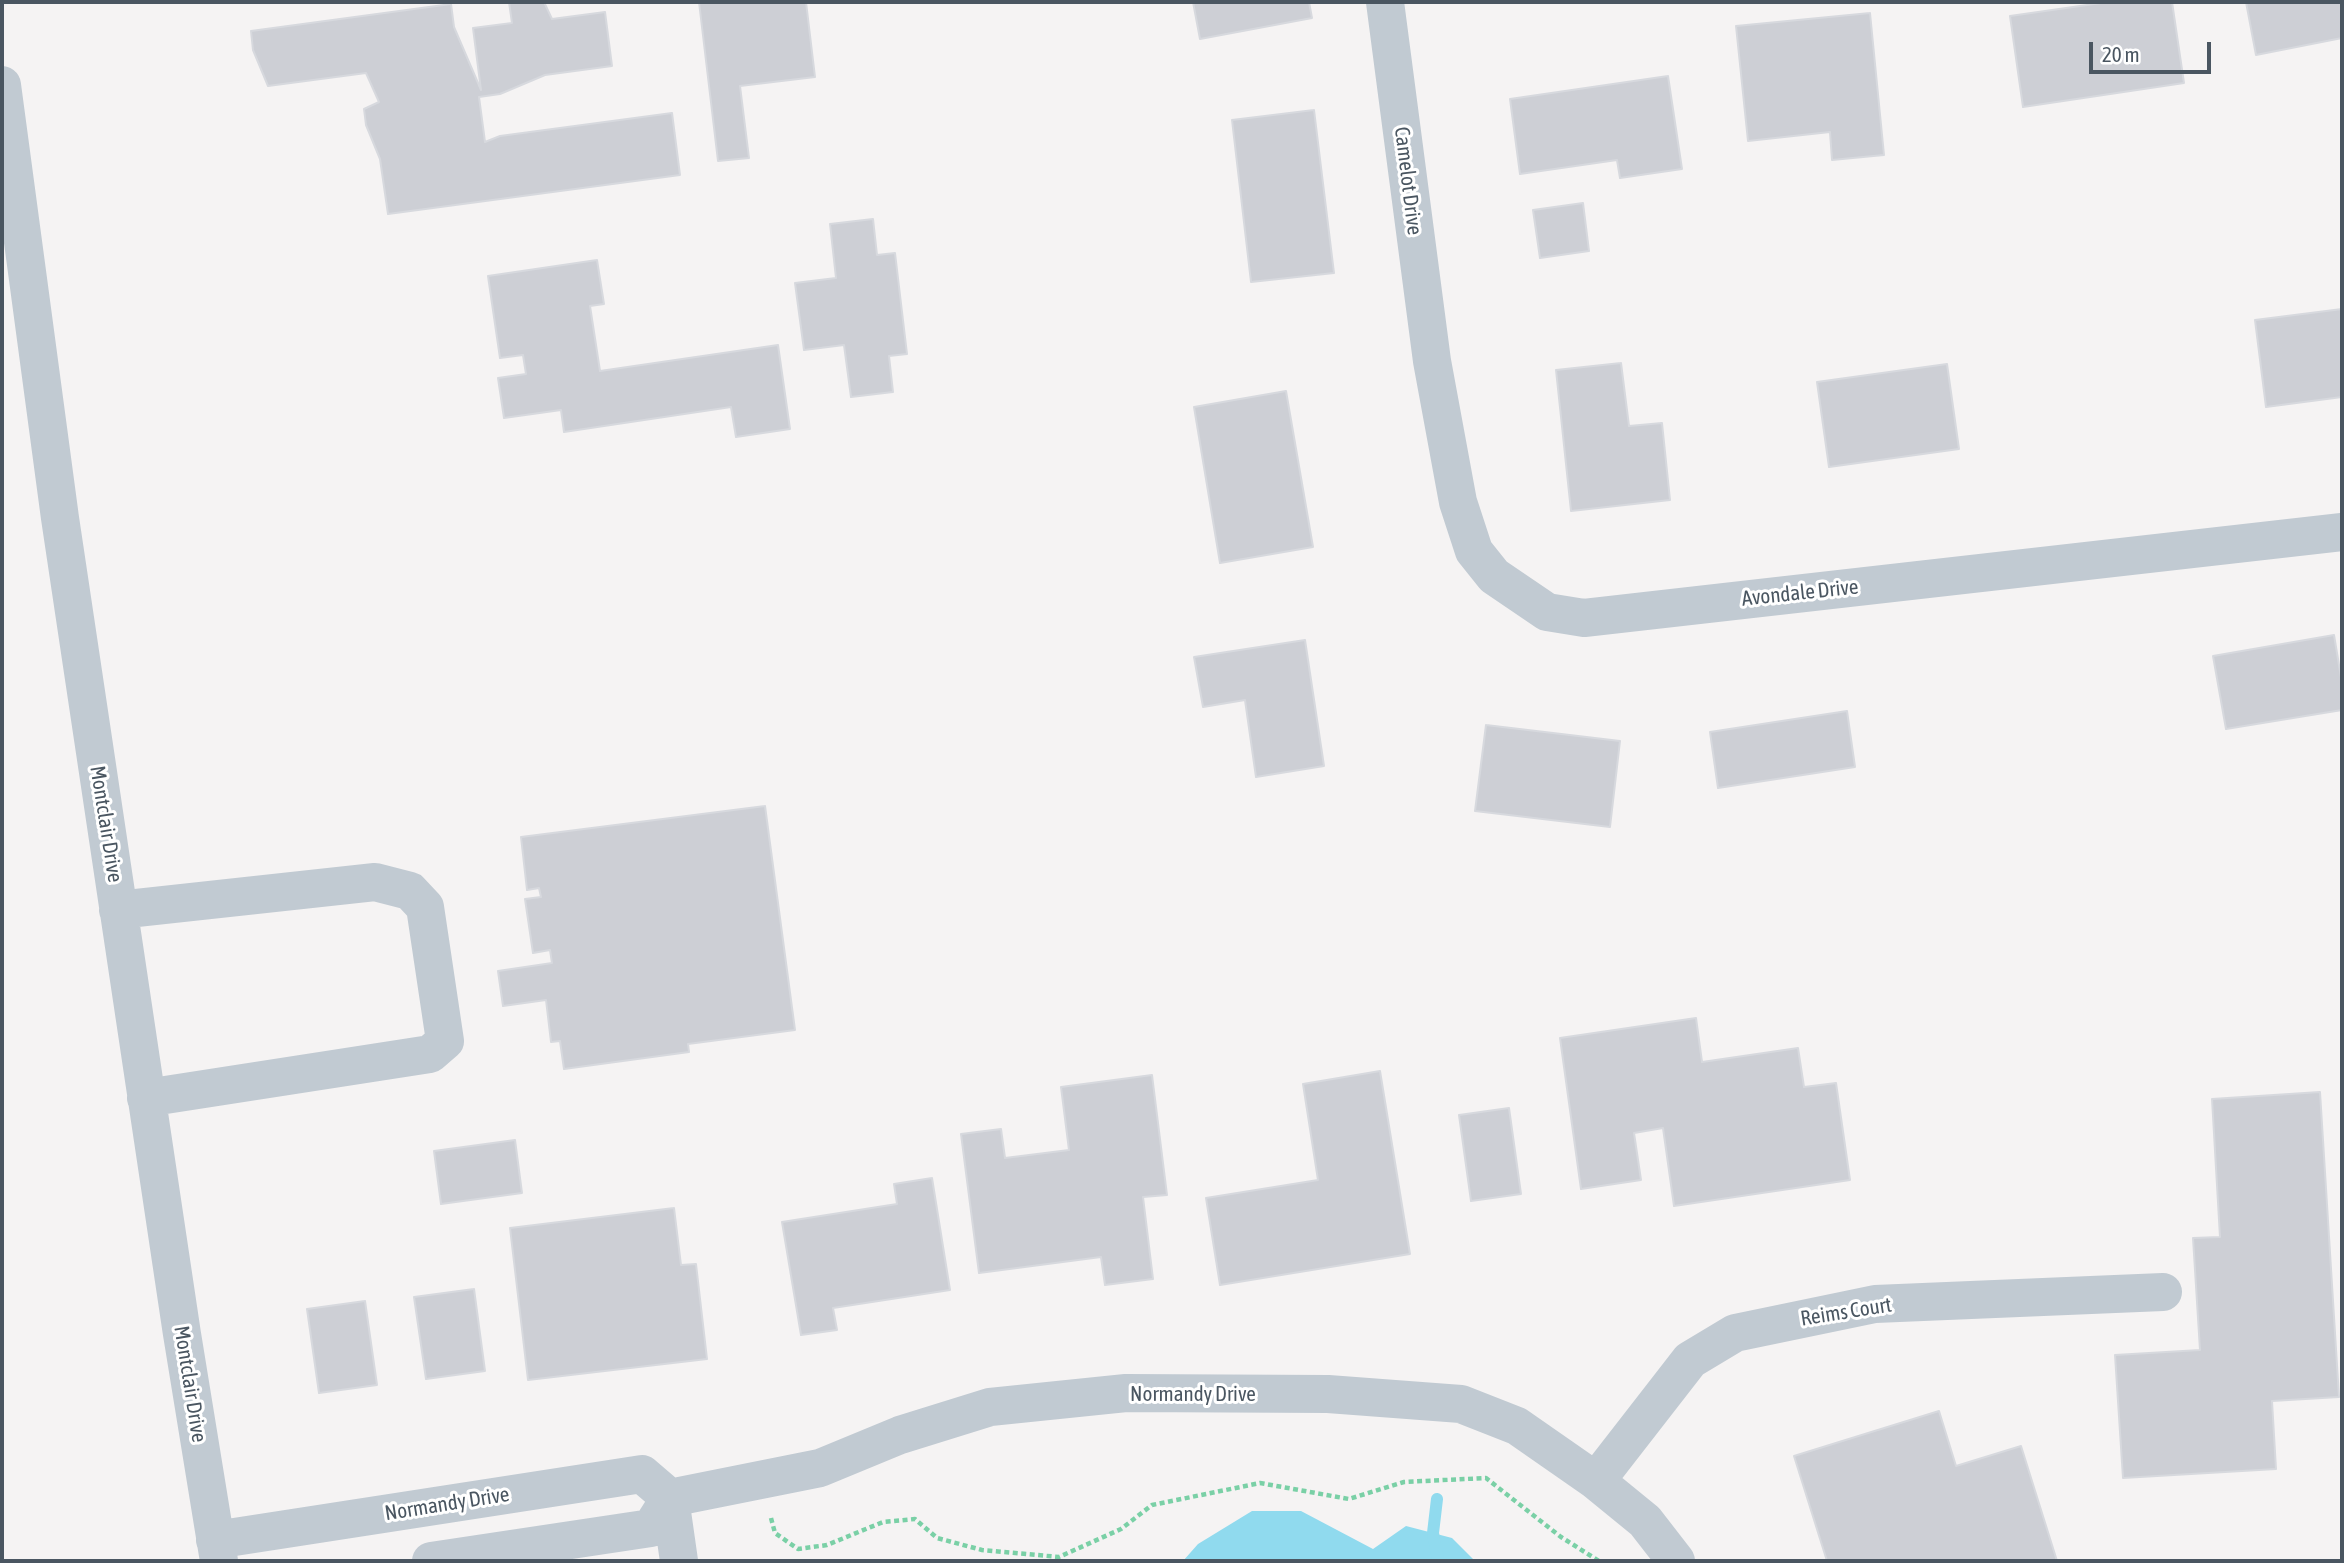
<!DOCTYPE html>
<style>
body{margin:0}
#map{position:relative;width:2344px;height:1563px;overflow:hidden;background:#f5f3f3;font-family:"Asap Condensed",sans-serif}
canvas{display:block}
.frame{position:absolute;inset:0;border:4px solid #4a5661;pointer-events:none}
.scale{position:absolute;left:2089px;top:42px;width:122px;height:32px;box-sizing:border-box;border:4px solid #4a5661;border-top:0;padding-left:9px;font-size:21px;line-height:24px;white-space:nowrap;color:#4a5661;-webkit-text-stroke:5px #fff;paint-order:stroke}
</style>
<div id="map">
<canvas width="2344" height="1563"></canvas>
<div class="frame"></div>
<div class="scale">20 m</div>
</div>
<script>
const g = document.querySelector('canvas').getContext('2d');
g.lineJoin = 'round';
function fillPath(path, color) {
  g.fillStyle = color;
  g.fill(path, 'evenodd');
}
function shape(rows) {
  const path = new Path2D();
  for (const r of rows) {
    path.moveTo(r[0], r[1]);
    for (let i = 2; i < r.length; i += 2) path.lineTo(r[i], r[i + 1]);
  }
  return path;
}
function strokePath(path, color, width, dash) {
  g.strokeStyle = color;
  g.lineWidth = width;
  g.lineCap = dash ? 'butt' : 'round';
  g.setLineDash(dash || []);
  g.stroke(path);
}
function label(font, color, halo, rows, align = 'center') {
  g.font = font + ' "Asap Condensed",sans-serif';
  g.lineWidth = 6;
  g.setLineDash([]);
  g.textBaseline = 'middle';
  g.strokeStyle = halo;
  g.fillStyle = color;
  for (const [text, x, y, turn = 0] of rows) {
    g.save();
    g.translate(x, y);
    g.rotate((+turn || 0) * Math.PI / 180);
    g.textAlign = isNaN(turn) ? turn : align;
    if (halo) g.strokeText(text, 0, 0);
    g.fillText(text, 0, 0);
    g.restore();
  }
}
const water = shape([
 [1252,1511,1301,1511,1373,1549,1406,1526,1452,1538,1475,1561,1548,1559,1551,1561,1183,1561,1198,1544]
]);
const stream = shape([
 [1437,1499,1433,1533,1438,1561]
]);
const building = shape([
 [509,2,544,2,552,19,605,12,612,66,545,75,500,94,479,97,485,142,500,136,672,113,680,175,388,214,380,159,366,125,364,109,379,102,366,73,268,86,253,50,251,31,451,4,454,27,481,90,473,28,512,23,509,2],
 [699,2,806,2,815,77,740,86,749,158,718,161,699,2],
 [1193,2,1309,2,1312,18,1200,39,1193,2],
 [2108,2,2172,2,2184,83,2023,107,2010,16,2108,2],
 [2246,2,2342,2,2342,38,2256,55,2246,2],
 [1870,13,1884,155,1832,160,1830,132,1748,141,1736,26,1870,13],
 [1668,76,1682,169,1620,178,1617,160,1520,174,1510,99,1668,76],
 [1314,110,1334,273,1251,282,1232,120,1314,110],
 [1583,203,1589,251,1540,258,1533,210,1583,203],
 [873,219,877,255,895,253,907,354,889,356,893,392,851,397,844,345,804,350,795,283,836,278,830,224,873,219],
 [597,260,604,304,590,306,600,371,778,345,790,429,736,437,731,407,564,432,561,410,504,418,498,378,526,374,523,355,500,358,488,276,597,260],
 [2342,309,2342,397,2266,407,2255,320,2342,309],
 [1621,363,1629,426,1662,423,1670,500,1571,511,1556,370,1621,363],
 [1947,364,1959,449,1829,467,1817,382,1947,364],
 [1286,391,1313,547,1220,563,1194,407,1286,391],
 [2334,635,2342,683,2342,710,2226,729,2213,656,2334,635],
 [1305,640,1324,766,1256,777,1245,700,1203,707,1194,657,1305,640],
 [1847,711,1855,767,1718,788,1710,732,1847,711],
 [1486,725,1620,741,1610,827,1475,811,1486,725],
 [765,806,795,1030,688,1044,689,1052,564,1069,560,1041,551,1042,546,1000,503,1006,498,971,552,963,550,950,533,953,525,899,541,897,539,888,527,890,521,837,765,806],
 [1696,1018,1702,1062,1798,1048,1804,1087,1836,1083,1850,1180,1674,1206,1663,1128,1634,1133,1641,1180,1581,1189,1560,1038,1696,1018],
 [1380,1071,1410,1254,1220,1285,1206,1198,1318,1180,1303,1084,1380,1071],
 [1152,1075,1167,1195,1143,1197,1153,1279,1105,1285,1101,1257,979,1273,961,1134,1001,1129,1005,1158,1069,1150,1061,1087,1152,1075],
 [2320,1092,2339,1397,2272,1401,2276,1469,2123,1478,2115,1355,2200,1350,2193,1238,2220,1237,2212,1099,2320,1092],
 [1509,1108,1521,1194,1471,1201,1459,1115,1509,1108],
 [515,1140,522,1193,441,1204,434,1151,515,1140],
 [932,1178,950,1290,833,1308,837,1330,801,1335,782,1222,897,1204,894,1184,932,1178],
 [674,1208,681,1265,696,1264,707,1359,528,1380,510,1228,674,1208],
 [474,1289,485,1371,426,1379,414,1297,474,1289],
 [365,1301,377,1385,319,1393,307,1309,365,1301],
 [1939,1411,1956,1466,2021,1446,2057,1561,1827,1561,1794,1456,1939,1411]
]);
const path = shape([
 [771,1518,775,1533,798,1549,827,1545,883,1522,915,1519,937,1538,982,1550,1059,1557,1121,1529,1152,1505,1260,1483,1349,1499,1404,1482,1486,1478,1561,1537,1599,1561]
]);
const minor = shape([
 [1385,2,1432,361,1458,502,1474,551,1494,576,1547,612,1584,618,2342,532],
 [2,85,60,518,182,1334,219,1561],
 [118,910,375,882,410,891,425,907,445,1041,430,1054,146,1098],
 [1596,1481,1690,1360,1735,1333,1875,1304,2163,1292],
 [215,1540,642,1474,670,1498,679,1561],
 [431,1561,651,1528,670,1498,820,1468,900,1435,990,1407,1126,1393,1328,1394,1461,1404,1517,1426,1596,1481,1645,1521,1676,1561]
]);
const streetNames = [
 ["Camelot Drive",1408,181,83],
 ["Avondale Drive",1800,593,-6],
 ["Montclair Drive",106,824,81],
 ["Reims Court",1846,1312,-9],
 ["Montclair Drive",190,1384,81],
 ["Normandy Drive",1193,1394],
 ["Normandy Drive",447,1504,-9]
];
fillPath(water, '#90daee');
strokePath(stream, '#90daee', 12);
fillPath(building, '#cdcfd5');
strokePath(building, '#d7d9de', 2);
strokePath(path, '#7ad0a6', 4.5, [5, 3.5]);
strokePath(minor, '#c1cad2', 38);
label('21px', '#4a5661', '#fff', streetNames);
</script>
